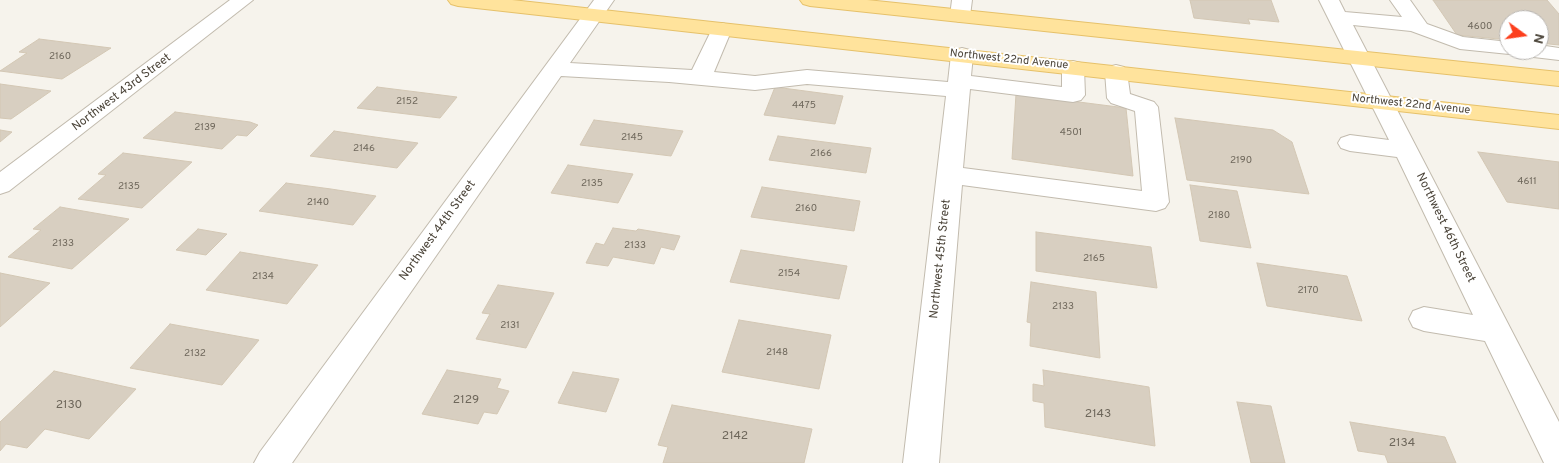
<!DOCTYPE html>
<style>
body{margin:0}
#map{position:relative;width:1559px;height:463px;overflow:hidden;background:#f6f3ec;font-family:Overpass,sans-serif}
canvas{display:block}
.north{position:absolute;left:1499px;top:10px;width:50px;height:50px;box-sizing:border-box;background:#fff;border:1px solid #b7b4b0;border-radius:50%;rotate:104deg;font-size:14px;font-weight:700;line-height:20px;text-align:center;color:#4b4439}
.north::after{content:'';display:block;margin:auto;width:18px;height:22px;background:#fc3f1d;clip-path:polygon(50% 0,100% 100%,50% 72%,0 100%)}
</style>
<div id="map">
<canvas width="1559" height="463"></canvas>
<div class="north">N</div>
</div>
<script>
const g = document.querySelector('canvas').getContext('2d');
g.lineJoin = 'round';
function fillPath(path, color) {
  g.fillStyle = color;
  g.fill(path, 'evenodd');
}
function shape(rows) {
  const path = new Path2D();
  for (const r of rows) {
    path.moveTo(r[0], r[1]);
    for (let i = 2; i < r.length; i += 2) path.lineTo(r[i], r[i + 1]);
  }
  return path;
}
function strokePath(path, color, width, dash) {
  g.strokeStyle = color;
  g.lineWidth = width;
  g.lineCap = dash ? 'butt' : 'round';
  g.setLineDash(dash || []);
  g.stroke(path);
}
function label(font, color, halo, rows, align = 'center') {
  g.font = font + ' Overpass,sans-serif';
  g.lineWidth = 4;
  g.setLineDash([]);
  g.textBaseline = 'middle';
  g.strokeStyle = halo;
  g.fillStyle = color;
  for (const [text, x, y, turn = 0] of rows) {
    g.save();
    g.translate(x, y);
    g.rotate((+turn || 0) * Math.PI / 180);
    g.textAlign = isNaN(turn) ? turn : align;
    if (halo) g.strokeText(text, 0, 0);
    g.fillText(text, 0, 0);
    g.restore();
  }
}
const building = shape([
 [1190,0,1271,0,1279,22,1248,19,1250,24,1194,18,1190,0],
 [1433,0,1547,0,1559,14,1559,45,1539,43,1539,20,1509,20,1509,40,1457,35,1433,0],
 [39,39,111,48,62,79,0,71,27,53,19,52,39,39],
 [0,84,51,91,11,119,0,118,0,84],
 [377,87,457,97,440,118,357,108,377,87],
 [775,87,843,96,835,124,764,115,775,87],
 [1016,94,1126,108,1133,176,1012,159,1016,94],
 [175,112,250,122,258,125,247,136,237,135,222,149,143,138,175,112],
 [1175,118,1273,130,1292,142,1309,194,1187,180,1175,118],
 [594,120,683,131,671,156,580,145,594,120],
 [0,130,12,132,0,142,0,130],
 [334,131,375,137,418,143,397,168,310,156,334,131],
 [778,136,871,148,866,173,769,160,778,136],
 [1478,152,1559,162,1559,209,1507,202,1478,152],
 [123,153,192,162,142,208,78,199,106,175,98,174,123,153],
 [568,165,633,174,618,203,551,193,568,165],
 [286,183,331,189,376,196,353,225,259,211,286,183],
 [1190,185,1237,191,1251,248,1200,241,1190,185],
 [762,187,860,201,854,231,751,217,762,187],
 [60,207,129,219,72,269,8,257,41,230,33,229,60,207],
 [613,228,636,231,638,229,680,236,674,250,661,247,654,264,613,257,608,266,586,263,596,243,604,245,613,228],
 [198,229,227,234,206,255,176,250,198,229],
 [1036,232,1151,247,1157,288,1036,271,1036,232],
 [741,250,847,266,839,299,730,282,741,250],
 [240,252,318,265,287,304,206,290,240,252],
 [1257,263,1347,276,1362,321,1267,306,1257,263],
 [0,273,50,283,0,327,0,273],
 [1031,282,1096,292,1100,358,1030,346,1031,323,1027,322,1031,282],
 [498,285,554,293,526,348,476,339,490,314,482,313,498,285],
 [739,320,831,335,819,389,722,372,739,320],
 [170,324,259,340,222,385,130,368,170,324],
 [447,370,501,379,497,388,509,391,497,414,484,412,478,424,422,414,447,370],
 [1043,370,1149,387,1155,446,1045,427,1044,403,1033,401,1033,384,1044,386,1043,370],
 [54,371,136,389,89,439,45,429,27,448,6,444,0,451,0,422,54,371],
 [573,372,619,379,606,412,558,403,573,372],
 [1237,402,1271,406,1285,463,1251,463,1237,402],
 [672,405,812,429,804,463,663,463,668,447,658,445,672,405],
 [1350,422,1445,437,1456,463,1388,463,1385,455,1358,451,1350,422]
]);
const minor = shape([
 [230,0,253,0,9,191,0,194,0,172,230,0],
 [594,0,614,0,570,63,692,70,712,29,715,25,722,23,729,25,732,29,714,72,755,76,807,70,948,82,951,55,954,50,962,48,970,50,973,55,971,76,1062,87,1062,68,1065,63,1073,61,1081,63,1084,68,1085,95,1081,100,1073,102,970,89,963,168,1142,191,1135,111,1111,103,1107,98,1105,72,1108,67,1116,65,1124,67,1127,72,1130,94,1154,102,1158,107,1169,202,1165,208,1156,211,962,185,939,463,903,463,946,96,807,84,755,90,669,82,561,76,292,463,254,463,260,452,594,0],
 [952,0,972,0,970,16,967,20,960,22,953,20,950,16,952,0],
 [1319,0,1339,0,1345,12,1402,17,1390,0,1410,0,1427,24,1463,37,1509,42,1509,50,1539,50,1539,45,1559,48,1559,60,1525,56,1516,53,1509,54,1460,49,1411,31,1353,25,1559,422,1559,463,1544,463,1485,341,1424,331,1413,327,1409,319,1413,311,1424,307,1473,315,1397,157,1350,151,1341,148,1338,143,1341,138,1350,135,1389,140,1319,0]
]);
const major = shape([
 [448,0,512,0,1559,115,1559,129,458,6,451,4,448,0],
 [800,0,867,0,1559,72,1559,86,810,6,803,4,800,0]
]);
const numberNames = [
 ["4600",1480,27],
 ["2160",60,57],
 ["2152",407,102],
 ["4475",804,106],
 ["2139",205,128],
 ["4501",1071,133],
 ["2145",632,138],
 ["2146",364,149],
 ["2166",821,154],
 ["2190",1241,161],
 ["4611",1527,182],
 ["2135",592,184],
 ["2135",129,187],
 ["2140",318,203],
 ["2160",806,209],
 ["2180",1219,216],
 ["2133",63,244],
 ["2133",635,246],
 ["2165",1094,259],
 ["2154",789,274],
 ["2134",263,277],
 ["2170",1308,291],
 ["2133",1063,307],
 ["2131",510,326],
 ["2148",777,353],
 ["2132",195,354]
];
const farStreetnames = [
 ["Northwest 22nd Avenue",1009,60,6],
 ["Northwest 22nd Avenue",1411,105,6]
];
const streetNames = [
 ["Northwest 43rd Street",122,93,-37],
 ["Northwest 46th Street",1445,228,64],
 ["Northwest 44th Street",438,231,-54],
 ["Northwest 45th Street",941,259,-84]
];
const nearNumbernames = [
 ["2129",466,401],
 ["2130",69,406],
 ["2143",1098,415],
 ["2142",735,437],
 ["2134",1402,444]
];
fillPath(building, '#d8cfc1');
strokePath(building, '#d3c7b4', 1);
strokePath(minor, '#c2bbae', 2);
strokePath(major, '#e6c16a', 2);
fillPath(minor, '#fff');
fillPath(major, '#ffe39c');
label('10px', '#6e675b', null, numberNames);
label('11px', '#4b4439', '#fff', farStreetnames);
label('12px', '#4b4439', '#fff', streetNames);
label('12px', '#6e675b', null, nearNumbernames);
</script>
